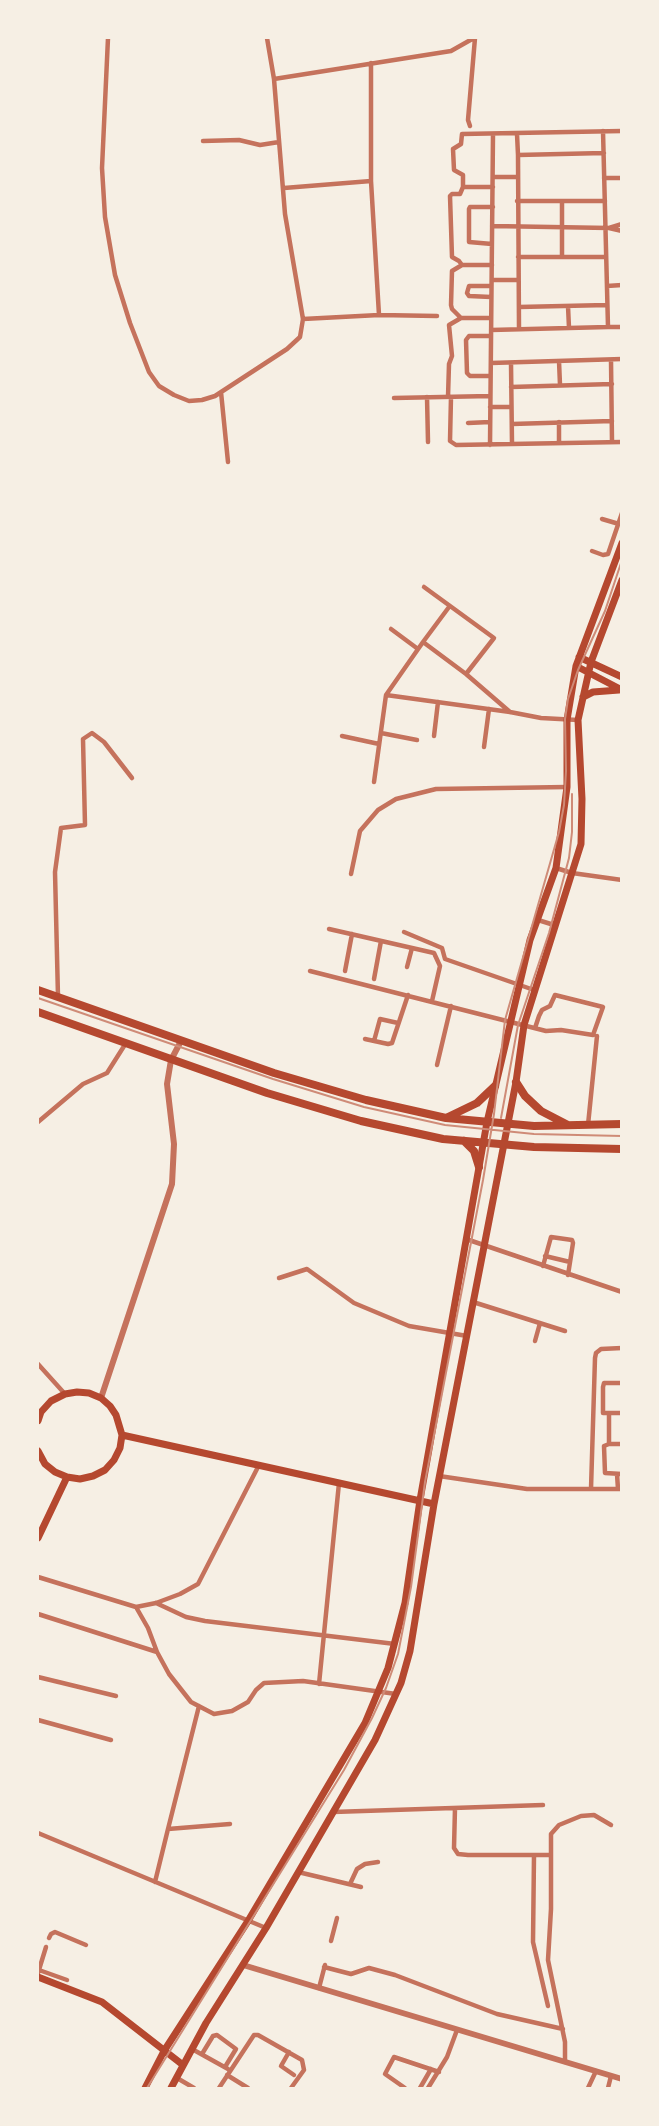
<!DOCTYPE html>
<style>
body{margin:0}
#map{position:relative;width:659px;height:2126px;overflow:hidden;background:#f6efe4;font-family:"Exo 2",sans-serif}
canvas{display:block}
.frame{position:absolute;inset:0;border:39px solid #f6efe4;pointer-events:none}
</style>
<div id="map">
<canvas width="659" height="2126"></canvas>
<div class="frame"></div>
</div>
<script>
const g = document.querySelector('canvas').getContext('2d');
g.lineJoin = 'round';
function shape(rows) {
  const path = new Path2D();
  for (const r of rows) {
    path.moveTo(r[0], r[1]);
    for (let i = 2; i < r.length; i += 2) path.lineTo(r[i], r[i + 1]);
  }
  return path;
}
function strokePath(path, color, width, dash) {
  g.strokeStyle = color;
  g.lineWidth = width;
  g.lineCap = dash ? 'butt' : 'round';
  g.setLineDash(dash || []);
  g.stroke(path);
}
const minor = shape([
 [108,38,102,168,105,217,115,275,130,323,149,372,159,386,174,395,189,401,202,400,215,396,287,349,300,337,303,319,379,315,371,181,371,63],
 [267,38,274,79,285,214,303,319],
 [274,79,451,51,474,38],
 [470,126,468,120,475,38],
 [517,134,518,155,604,153],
 [203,141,239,140,260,145,279,142],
 [518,155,519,329],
 [493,177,518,177],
 [604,178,622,178],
 [463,187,493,187],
 [284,188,371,181],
 [517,201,605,201],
 [492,226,609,228,622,231],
 [609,228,622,224],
 [492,244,469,242,469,209,470,207,493,207],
 [518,257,606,257],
 [562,257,562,201],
 [462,265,459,261,452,257,450,196,452,194,460,194,463,187,463,175,454,170,453,149,461,144,462,134,622,131],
 [492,280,518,280],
 [607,286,622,285],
 [491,297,469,296,467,293,469,286,491,286],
 [568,306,569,328],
 [519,307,607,305],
 [379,315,437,316],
 [461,318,452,309,451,305,452,271,462,265,492,265],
 [608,327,622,327],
 [491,330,608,327,603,131],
 [611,360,612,442],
 [559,361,560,385],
 [491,363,622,359],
 [511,363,512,444],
 [490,376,470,376,467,373,466,340,469,336,491,336],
 [511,387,612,384],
 [221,392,228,462],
 [427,397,428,442],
 [448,397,449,364,452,356,449,325,461,318,491,318],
 [451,397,450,441,456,445,622,442],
 [394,398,490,396],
 [490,407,511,407],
 [559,422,559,443],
 [468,423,490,422],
 [512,424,612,421],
 [490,445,493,134],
 [602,519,619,524],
 [592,551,603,555,608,554,622,513],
 [424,587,494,638,466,674],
 [391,629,418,649],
 [423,642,449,607],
 [510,712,466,674,423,642,386,695,510,712,541,718,578,720],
 [381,733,417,740],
 [342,736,379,744],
 [434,736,438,702],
 [484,747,489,709],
 [374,782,386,695],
 [556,868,572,873,622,880],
 [351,874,360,831,378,810,396,799,436,789,567,787],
 [538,920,554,925],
 [329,929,434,953,440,966,432,1001],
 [404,932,442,948,445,959,534,990],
 [407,967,412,948],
 [310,971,546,1031,561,1030,593,1035,603,1007,555,995,550,1006,542,1010,539,1016,535,1028],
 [345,971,352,934],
 [374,979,381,941],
 [58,997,55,872,61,828,85,825,83,739,92,733,104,742,132,778],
 [365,1039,388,1044,392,1043,408,995],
 [374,1041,380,1019,398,1023],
 [437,1065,451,1006],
 [38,1122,83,1084,107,1073,126,1043],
 [588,1125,597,1036],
 [466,1239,622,1292],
 [545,1256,570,1262],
 [543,1266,551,1237,572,1240,573,1243,568,1275],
 [279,1278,307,1269,354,1303,409,1326,467,1336],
 [473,1302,565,1331],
 [535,1341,540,1323],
 [38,1364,65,1394],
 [622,1383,604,1383,603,1387,603,1413,622,1413],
 [609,1413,609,1444,622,1444],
 [609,1444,604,1446,605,1473,622,1474],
 [617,1474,618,1489],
 [439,1476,527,1489,622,1489],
 [591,1489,595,1358,596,1353,601,1349,622,1348],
 [38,1577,136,1607,156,1603,180,1594,198,1584,259,1465],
 [156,1603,186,1617,205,1621,395,1644],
 [136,1607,148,1628,157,1652,169,1674,191,1702,214,1714,232,1711,248,1702,256,1690,264,1683,303,1681,396,1694],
 [38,1614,157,1652],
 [38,1677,116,1696],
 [319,1684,339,1483],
 [38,1720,111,1740],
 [455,1808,454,1848,458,1854,468,1855,534,1855,533,1942,548,2006],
 [333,1812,543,1805],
 [168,1829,199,1706],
 [38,1833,266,1928],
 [534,1855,550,1855],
 [298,1872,361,1887],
 [155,1882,168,1829,230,1824],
 [350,1884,357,1869,365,1864,378,1862],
 [49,1938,51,1934,55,1932,86,1945],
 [331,1941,337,1918],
 [324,1967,351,1974,369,1968,395,1975,497,2014,563,2029],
 [39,1970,67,1980],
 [38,1973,46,1947],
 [319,1988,325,1965],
 [192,2049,228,2069],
 [289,2052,281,2066,294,2075],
 [202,2054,213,2036,217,2035,236,2049,225,2067],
 [565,2062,565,2042,548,1960,551,1909,551,1834,559,1825,581,1816,594,1815,611,1825],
 [227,2075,248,2088],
 [177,2078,194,2088],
 [219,2088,254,2035,258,2035,302,2060,304,2070,291,2088],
 [405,2088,385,2074,394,2057,439,2072],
 [420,2088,431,2069],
 [428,2088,447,2057,457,2030],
 [588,2088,596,2071],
 [608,2088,611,2076]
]);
const tertiary = shape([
 [101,1398,172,1184,174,1144,167,1084,171,1060,181,1041],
 [243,1965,622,2079]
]);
const secondary = shape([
 [579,657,622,677],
 [576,666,622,690],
 [583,697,593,692,619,690],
 [38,1421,41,1412,51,1401,65,1394,77,1392,89,1393,101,1398,110,1406,116,1415,122,1435,120,1448,114,1460,105,1470,93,1476,80,1479,67,1477,55,1472,45,1464,38,1451],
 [122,1435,434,1504],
 [38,1538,67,1477],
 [38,1977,102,2002,183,2065],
 [145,2088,164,2051,248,1921,365,1723,388,1668,405,1603,420,1500,487,1122,530,940,556,868,567,787,567,720,576,666,622,543],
 [171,2088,206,2023,266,1928,375,1740,401,1683,410,1651,434,1504,516,1082,524,1025,581,844,582,799,578,720,591,662,622,580]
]);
const trunk = shape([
 [38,990,274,1073,366,1100,446,1118,534,1126,622,1124],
 [38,1012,267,1093,361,1121,443,1139,534,1147,622,1149],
 [516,1082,525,1096,541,1111,568,1125],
 [448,1117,477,1103,495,1086],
 [464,1141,474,1151,479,1167]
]);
const rail = shape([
 [38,998,273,1079,364,1107,445,1125,534,1134,622,1136],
 [501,1118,518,1025,549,933,569,858,572,832,572,794],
 [147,2088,344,1770,372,1718,386,1688,398,1654,411,1587,425,1482,483,1180,494,1114,505,1020,559,832,564,805,566,771,565,719,568,699,578,670,605,611,622,560]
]);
strokePath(minor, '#c5725c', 4.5);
strokePath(tertiary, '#c5725c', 6);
strokePath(secondary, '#b5482f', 7);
strokePath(trunk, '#b5482f', 8);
strokePath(rail, '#cf8b77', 2);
</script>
